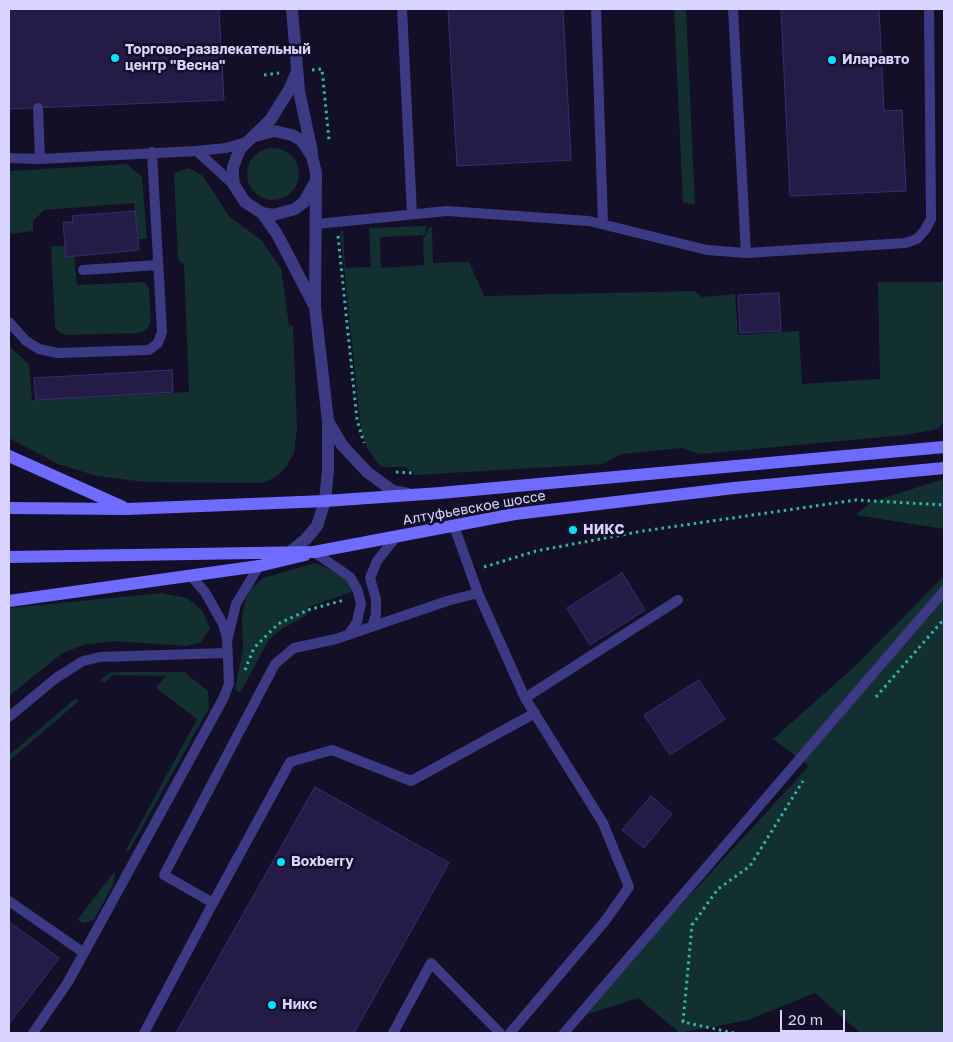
<!DOCTYPE html>
<meta charset="utf-8">
<style>
body{margin:0}
#map{position:relative;width:953px;height:1042px;overflow:hidden;background:#130f26;font-family:"Golos Text",sans-serif}
canvas{display:block}
.frame{position:absolute;inset:0;border:10px solid #d9d4ff;pointer-events:none}
.scale{position:absolute;left:780px;top:1010px;width:65px;height:22px;box-sizing:border-box;border:2px solid #d9d4ff;border-top:0;padding-left:6px;font-size:15px;line-height:18px;white-space:nowrap;color:#d9d4ff;-webkit-text-stroke:4px #130f26;paint-order:stroke}
</style>
<div id="map">
<canvas width="953" height="1042"></canvas>
<div class="frame"></div>
<div class="scale">20 m</div>
</div>
<script>
const g = document.querySelector('canvas').getContext('2d');
g.lineJoin = 'round';
function fillPath(path, color) {
  g.fillStyle = color;
  g.fill(path, 'evenodd');
}
function shape(rows) {
  const path = new Path2D();
  for (const r of rows) {
    if (r.length === 3) {
      path.moveTo(r[0] + r[2], r[1]);
      path.arc(r[0], r[1], r[2], 0, 2 * Math.PI);
      continue;
    }
    path.moveTo(r[0], r[1]);
    for (let i = 2; i < r.length; i += 2) path.lineTo(r[i], r[i + 1]);
  }
  return path;
}
function strokePath(path, color, width, dash) {
  g.strokeStyle = color;
  g.lineWidth = width;
  g.lineCap = dash ? 'butt' : 'round';
  g.setLineDash(dash || []);
  g.stroke(path);
}
function label(font, color, halo, rows, align = 'center') {
  g.font = font + ' "Golos Text",sans-serif';
  g.lineWidth = 5;
  g.setLineDash([]);
  g.textBaseline = 'middle';
  g.strokeStyle = halo;
  g.fillStyle = color;
  for (const [text, x, y, turn = 0] of rows) {
    g.save();
    g.translate(x, y);
    g.rotate((+turn || 0) * Math.PI / 180);
    g.textAlign = isNaN(turn) ? turn : align;
    if (halo) g.strokeText(text, 0, 0);
    g.fillText(text, 0, 0);
    g.restore();
  }
}
const green = shape([
 [674,9,686,9,695,204,683,203],
 [273,174,26],
 [127,164,142,177,147,239,138,239,134,203,44,210,33,221,33,231,9,234,9,171],
 [189,168,203,176,229,216,261,240,281,268,289,325,293,326,297,428,294,453,286,467,276,477,263,483,145,482,97,476,58,464,9,438,9,346,29,364,32,400,189,392,184,264,178,260,174,173],
 [427,226,425,235,380,237,381,268,424,265,423,238,425,237,429,227,432,227,433,263,469,262,484,296,694,291,702,297,735,294,738,335,799,331,802,384,880,379,878,282,941,282,944,279,944,422,937,429,906,435,700,454,682,448,621,454,603,464,415,475,405,467,384,467,378,464,367,448,361,430,340,230,343,231,345,268,371,267,369,228],
 [51,246,65,246,66,257,74,256,77,285,144,282,149,288,151,322,147,329,139,333,67,335,60,333,55,327],
 [944,479,944,529,856,515,871,502],
 [316,563,348,579,352,592,308,607,307,615,280,630,268,641,240,693,235,689,243,649,242,617,245,601,252,588,263,578],
 [944,576,944,1033,860,1033,815,993,748,1020,680,1033,638,998,578,1017,809,766,773,739,853,668],
 [161,593,187,598,202,610,210,628,201,642,187,646,113,641,83,645,61,654,9,696,9,608],
 [111,672,184,672,208,691,209,708,130,849,125,852,197,719,156,688,166,676,113,675,105,682,100,680],
 [76,698,79,701,9,761,9,755],
 [115,871,114,883,94,920,84,923,77,920]
]);
const building = shape([
 [9,9,219,9,224,100,9,109,9,9],
 [448,9,563,9,571,160,457,166,448,9],
 [781,9,879,9,884,111,902,110,906,191,790,196,781,9],
 [135,211,139,250,66,257,63,222,73,222,72,216,135,211],
 [779,293,781,331,740,333,738,295,779,293],
 [172,370,173,392,36,400,34,378,172,370],
 [622,573,645,610,590,645,567,608,622,573],
 [699,680,725,719,670,755,644,715,699,680],
 [315,787,449,863,354,1033,176,1033,315,787],
 [651,796,672,814,644,848,622,830,651,796],
 [9,922,59,958,9,1024,9,922]
]);
const path = shape([
 [312,70,322,69,329,140],
 [264,75,279,73],
 [338,236,357,420,364,443],
 [396,472,413,473],
 [484,567,536,551,643,531,856,500,944,505],
 [245,670,254,648,278,624,308,610,344,600],
 [876,697,944,619],
 [734,1033,683,1022,692,925,718,889,750,866,803,781]
]);
const lane = shape([
 [402,9,412,214],
 [596,9,603,224],
 [733,9,746,253],
 [38,108,40,159],
 [197,151,234,185],
 [9,158,40,159,197,151,226,148,246,142],
 [317,224,447,211,589,221,707,250,746,253,905,243,917,239,925,230,931,219,929,9],
 [83,270,158,265],
 [9,322,26,341,39,349,58,353,149,350,158,343,162,332,152,152],
 [454,526,478,593,525,698,603,823,629,887,605,921,510,1033],
 [314,552,350,577,357,589,361,603,357,622,349,634],
 [372,626,376,615,376,599,370,578,377,561,396,537],
 [228,637,236,604,259,566],
 [525,698,678,600],
 [9,717,56,678,83,661,100,657,227,653],
 [9,901,84,953],
 [213,903,290,762,332,750,411,781,535,713],
 [33,1033,68,982,223,699,229,684,227,638,223,624,205,592,190,575],
 [144,1033,213,903,164,875,275,664,294,648,336,639,447,601,478,593],
 [393,1033,431,963,500,1033],
 [564,1033,944,591]
]);
const street = shape([
 [292,9,299,91,312,152],
 [297,72,289,90,271,119,240,149,233,167,233,176,234,185,245,202,262,213,273,215,295,209,304,202,314,184],
 [255,136,274,131,292,135,301,140,312,156,316,173,315,307,328,421,328,470,325,501,317,526,306,539,290,552],
 [262,213,277,234,314,305],
 [328,421,342,445,367,472,393,491,408,494]
]);
const secondary = shape([
 [9,456,123,507],
 [9,508,127,509,325,501,440,493,944,447],
 [9,557,314,552,515,514,734,488,944,468],
 [9,601,259,566,305,555]
]);
const markers = [
 [115,58,5,"#00e5ff"],
 [832,60,5,"#00e5ff"],
 [573,530,5,"#00e5ff"],
 [281,862,5,"#00e5ff"],
 [272,1005,5,"#00e5ff"]
];
const poiNames = [
 ["Торгово-развлекательный",125,50],
 ["центр \"Весна\"",125,66],
 ["Иларавто",842,60],
 ["НИКС",583,530],
 ["Boxberry",291,862],
 ["Никс",282,1005]
];
const streetNames = [
 ["Алтуфьевское шоссе",474,508,-10]
];
fillPath(green, '#12302f');
fillPath(building, '#241b47');
strokePath(building, '#3b2d73', 1);
strokePath(path, '#2fb8b0', 3, [2.5, 4]);
strokePath(lane, '#3d3a85', 10);
strokePath(street, '#3d3a85', 12);
strokePath(secondary, '#6f6bff', 12);
for (const [x, y, r, color] of markers) {
  const dot = new Path2D();
  dot.arc(x, y, r, 0, 2 * Math.PI);
  g.fillStyle = color;
  g.fill(dot);
  strokePath(dot, '#130f26', 2);
}
label('bold 14px', '#d9d4ff', '#130f26', poiNames, 'left');
label('14px', '#d9d4ff', '#130f26', streetNames);
</script>
